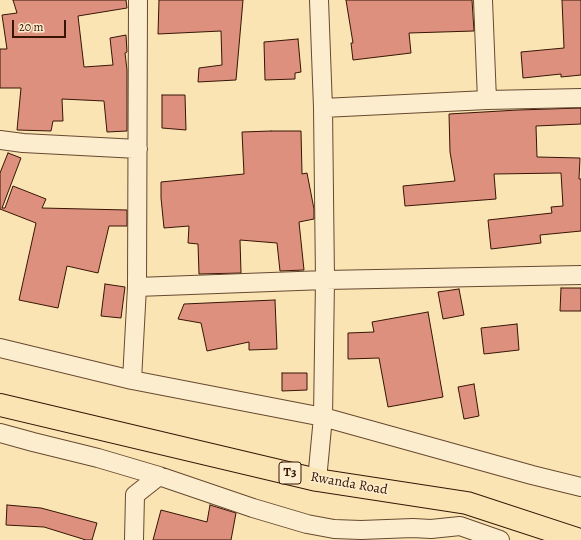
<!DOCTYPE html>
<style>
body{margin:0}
#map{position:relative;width:581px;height:540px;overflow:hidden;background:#fae4b3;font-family:Alegreya,serif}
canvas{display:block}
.scale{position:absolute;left:12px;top:20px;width:54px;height:18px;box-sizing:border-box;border:2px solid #361505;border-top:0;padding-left:5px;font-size:12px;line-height:14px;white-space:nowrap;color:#361505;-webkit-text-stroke:3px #fcedce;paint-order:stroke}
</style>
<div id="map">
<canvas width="581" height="540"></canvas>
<div class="scale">20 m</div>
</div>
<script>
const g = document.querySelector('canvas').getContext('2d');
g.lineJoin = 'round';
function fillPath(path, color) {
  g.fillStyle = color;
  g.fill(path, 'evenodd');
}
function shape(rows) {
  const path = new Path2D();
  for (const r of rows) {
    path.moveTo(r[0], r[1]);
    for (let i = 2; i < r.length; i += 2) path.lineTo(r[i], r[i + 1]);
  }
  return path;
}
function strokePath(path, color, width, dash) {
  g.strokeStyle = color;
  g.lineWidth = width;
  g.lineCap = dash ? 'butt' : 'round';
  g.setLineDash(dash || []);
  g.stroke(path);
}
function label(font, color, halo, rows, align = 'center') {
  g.font = font + ' Alegreya,serif';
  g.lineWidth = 3;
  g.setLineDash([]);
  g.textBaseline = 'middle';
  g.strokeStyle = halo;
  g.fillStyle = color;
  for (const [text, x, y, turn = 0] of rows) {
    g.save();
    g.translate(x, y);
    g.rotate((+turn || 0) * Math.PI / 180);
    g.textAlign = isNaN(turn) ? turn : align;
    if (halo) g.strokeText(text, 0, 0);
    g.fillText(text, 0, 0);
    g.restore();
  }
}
const building = shape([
 [13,0,126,0,127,8,78,16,84,67,113,65,110,38,126,35,127,52,125,53,127,70,127,131,107,132,104,101,62,99,63,121,53,121,51,131,17,130,21,88,0,88,0,49,7,49,2,15,17,13,13,0],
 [159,0,243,0,236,80,198,82,199,68,222,65,221,31,158,34,159,0],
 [346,0,472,0,474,31,409,33,411,53,353,60,351,43,353,43,346,0],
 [562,0,581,0,581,75,561,77,561,74,523,78,521,52,564,48,562,0],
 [298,39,301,72,295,73,295,79,265,80,264,42,298,39],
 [162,95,185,95,186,130,162,128,162,95],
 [581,108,581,124,536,126,537,157,580,158,579,179,581,179,581,231,540,235,541,243,491,249,488,220,552,213,551,207,563,206,561,173,494,174,496,199,405,206,403,186,455,181,450,152,449,114,518,110,581,108],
 [271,131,301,131,302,174,307,173,314,209,314,219,299,222,304,270,280,271,277,243,240,240,241,273,199,274,198,244,188,243,189,226,164,228,161,198,161,182,244,174,242,132,271,131],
 [8,153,21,158,2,208,5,208,13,186,46,199,42,208,127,210,127,226,109,226,98,273,67,266,58,308,19,300,36,223,0,209,0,173,8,153],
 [105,284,125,287,121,318,101,316,105,284],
 [561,288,581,288,581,311,560,311,561,288],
 [459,289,464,315,443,319,438,292,459,289],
 [275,300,277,349,249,350,249,342,207,351,201,323,178,319,184,304,275,300],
 [428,312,443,397,388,407,379,358,348,359,348,333,374,332,372,322,428,312],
 [517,324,519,350,484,354,481,328,517,324],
 [282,373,307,373,307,390,282,391,282,373],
 [474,384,479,416,464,419,458,387,474,384],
 [7,505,41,508,97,523,92,540,86,540,44,527,6,525,7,505],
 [210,505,236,513,231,540,153,540,161,510,207,522,210,505]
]);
const minor = shape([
 [483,0,487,100],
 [323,108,487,100,581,98],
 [0,140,23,143,138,149],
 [137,287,325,280,581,275],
 [0,348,132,380,323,417,532,475,581,487],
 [132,380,137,287,138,0],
 [0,433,33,442,98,458,159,476,253,508,307,524,334,529,361,530,413,528,431,529,460,526,500,540],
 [317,480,323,417,325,280,323,108,319,0],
 [134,540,135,495,159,476]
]);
const trunk = shape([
 [0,405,317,480,467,503,580,540]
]);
const shields = [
 [290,473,22]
];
const shieldNames = [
 ["T3",290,473]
];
const streetNames = [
 ["Rwanda Road",349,484,10]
];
fillPath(building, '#dd907d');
strokePath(building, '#361505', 1);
strokePath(minor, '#674930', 20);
strokePath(trunk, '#361505', 24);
strokePath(minor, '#fcedce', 18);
strokePath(trunk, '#fae4b3', 22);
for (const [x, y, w] of shields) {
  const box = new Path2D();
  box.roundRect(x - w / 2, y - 11, w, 22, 3);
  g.fillStyle = '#fcedce';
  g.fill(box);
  strokePath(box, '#361505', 1);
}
label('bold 13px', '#361505', null, shieldNames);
label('14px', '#361505', '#fcedce', streetNames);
</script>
